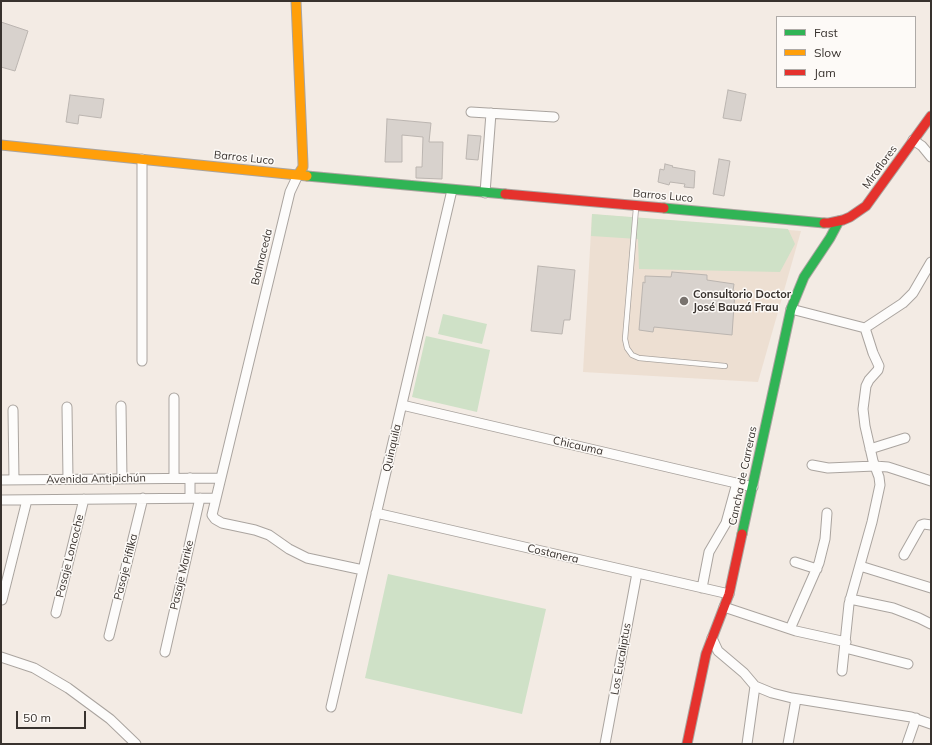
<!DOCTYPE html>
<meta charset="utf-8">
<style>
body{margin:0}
#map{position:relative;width:932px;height:745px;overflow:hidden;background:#f3ebe4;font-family:Mulish,sans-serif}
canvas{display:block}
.frame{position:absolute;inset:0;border:2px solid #38322e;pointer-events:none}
.legend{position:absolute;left:776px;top:16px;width:140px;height:72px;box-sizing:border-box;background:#fdfaf7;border:1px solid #aeaaa7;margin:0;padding:5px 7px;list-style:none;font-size:12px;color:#38322e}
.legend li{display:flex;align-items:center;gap:8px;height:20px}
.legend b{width:20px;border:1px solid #aeaaa7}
.scale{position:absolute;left:16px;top:711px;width:70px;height:18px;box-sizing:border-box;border:2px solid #38322e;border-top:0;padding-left:5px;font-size:12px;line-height:14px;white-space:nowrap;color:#38322e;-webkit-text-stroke:3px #fdfaf7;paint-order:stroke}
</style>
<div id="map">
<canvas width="932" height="745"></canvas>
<div class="frame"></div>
<ul class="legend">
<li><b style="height:5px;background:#30b455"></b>Fast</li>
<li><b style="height:5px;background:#ff9f0a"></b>Slow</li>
<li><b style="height:5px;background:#e5322d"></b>Jam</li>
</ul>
<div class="scale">50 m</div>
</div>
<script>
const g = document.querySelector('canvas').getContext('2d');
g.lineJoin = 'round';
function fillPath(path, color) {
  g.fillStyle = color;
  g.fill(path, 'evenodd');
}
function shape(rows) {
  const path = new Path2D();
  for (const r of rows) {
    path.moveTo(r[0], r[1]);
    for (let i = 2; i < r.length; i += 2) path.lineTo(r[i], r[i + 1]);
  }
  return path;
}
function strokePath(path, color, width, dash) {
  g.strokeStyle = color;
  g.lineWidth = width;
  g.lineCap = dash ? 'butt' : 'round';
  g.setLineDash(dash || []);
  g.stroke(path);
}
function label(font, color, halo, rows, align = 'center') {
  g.font = font + ' Mulish,sans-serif';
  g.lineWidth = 3;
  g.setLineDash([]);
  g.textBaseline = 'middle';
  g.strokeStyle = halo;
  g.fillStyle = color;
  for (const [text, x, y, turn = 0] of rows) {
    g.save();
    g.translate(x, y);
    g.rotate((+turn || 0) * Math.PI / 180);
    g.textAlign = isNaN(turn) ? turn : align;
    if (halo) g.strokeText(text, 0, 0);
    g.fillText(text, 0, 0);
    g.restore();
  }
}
const built = shape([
 [592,214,801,231,758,382,583,372]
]);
const green = shape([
 [592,214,788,229,795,244,780,272,639,269,638,239,591,236],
 [443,314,487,324,482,344,438,334],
 [426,336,490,350,477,412,412,397],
 [388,574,546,609,522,714,365,678]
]);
const building = shape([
 [1,22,28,31,15,71,1,67,1,22],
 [728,90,746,94,741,121,723,118,728,90],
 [70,95,104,99,101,118,79,115,78,124,66,122,70,95],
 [387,119,431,123,429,142,443,142,442,179,416,178,416,167,422,167,423,137,402,135,402,162,385,162,387,119],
 [468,135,481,136,478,160,466,159,468,135],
 [719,159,730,161,724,196,713,194,719,159],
 [665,164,673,166,672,167,695,171,694,188,684,187,685,184,670,182,669,185,658,182,660,169,664,170,665,164],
 [538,266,575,270,570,320,564,320,562,334,531,331,538,266],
 [672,272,707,275,707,280,734,284,733,291,735,291,732,335,654,327,653,332,639,330,643,282,645,283,645,276,671,277,672,272]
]);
const lane = shape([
 [636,208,625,339,627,348,632,355,639,358,725,366]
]);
const street = shape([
 [471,112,554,117],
 [913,140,922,146,931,157],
 [142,159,142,361],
 [298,175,290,192,212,515,215,519,222,523,255,530,269,535,289,549,307,558,363,570],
 [485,193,491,113],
 [791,309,865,328,903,303,913,293,931,262],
 [402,405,753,487],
 [121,406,122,479],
 [67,407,68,479],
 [13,410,14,480],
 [870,449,905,438],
 [812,465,828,468,875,466,888,467,931,481],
 [174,478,174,398],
 [1,480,221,478],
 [190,498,190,478],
 [1,500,216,498],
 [376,513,729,594],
 [904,555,921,525,924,524,931,525],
 [795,562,817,569],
 [860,566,931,588],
 [702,588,709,552,726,523,737,483],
 [850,599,893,608,919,618,931,624],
 [2,600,27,500],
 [724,607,796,631,846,642],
 [56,613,84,499],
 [790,629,819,563,825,539,827,513],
 [109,636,143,498],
 [712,638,718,651,744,673,755,686,772,693,792,698,911,717,931,724],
 [845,648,908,664],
 [165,652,200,498],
 [1,657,34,668,68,688,110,719,136,744],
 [842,671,849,604,872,522,880,485,879,477,873,461,865,426,863,409,866,386,869,380,878,370,879,366,873,353,865,328],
 [331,707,452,190],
 [605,744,637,573],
 [747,744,755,686],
 [788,744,796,699],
 [907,744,916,718]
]);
const fast = shape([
 [307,176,505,194],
 [664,208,824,223],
 [742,534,791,309,804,277,830,238,839,221]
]);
const slow = shape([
 [296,1,303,164,303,167,298,175],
 [1,145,307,176]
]);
const jam = shape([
 [505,194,664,208],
 [824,223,829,223,843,220,850,217,866,206,931,116],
 [687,744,706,654,729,594,742,534]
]);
const markers = [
 [684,301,5,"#79736e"]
];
const streetNames = [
 ["Barros Luco",244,158,6],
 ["Miraflores",880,167,-54],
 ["Barros Luco",663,196,5],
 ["Balmaceda",262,257,-76],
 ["Chicauma",578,446,13],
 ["Quinquila",392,448,-77],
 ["Cancha de Carreras",743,476,-78],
 ["Avenida Antipichún",96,479,-1],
 ["Costanera",553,554,13],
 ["Pasaje Loncoche",70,556,-76],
 ["Pasaje Pifilka",126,567,-76],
 ["Pasaje Marike",182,575,-77],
 ["Los Eucaliptus",621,659,-80]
];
const poiNames = [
 ["Consultorio Doctor",693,295],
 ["José Bauzá Frau",693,308]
];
fillPath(built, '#eddfd2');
fillPath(green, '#cfe1c7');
fillPath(building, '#d8d2cd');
strokePath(building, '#bbb5b0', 1);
strokePath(lane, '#aaa49f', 6);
strokePath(street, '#aaa49f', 11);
strokePath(fast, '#aaa49f', 11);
strokePath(slow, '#aaa49f', 11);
strokePath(jam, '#aaa49f', 11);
strokePath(lane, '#fdfcfb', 4.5);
strokePath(street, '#fdfcfb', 9);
strokePath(fast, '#30b455', 9);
strokePath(slow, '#ff9f0a', 9);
strokePath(jam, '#e5322d', 9);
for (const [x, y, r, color] of markers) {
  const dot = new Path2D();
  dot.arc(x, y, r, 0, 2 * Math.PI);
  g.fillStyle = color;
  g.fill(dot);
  strokePath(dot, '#fdfaf7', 1.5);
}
label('11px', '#38322e', '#fdfaf7', streetNames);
label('bold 11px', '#38322e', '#fdfaf7', poiNames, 'left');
</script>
